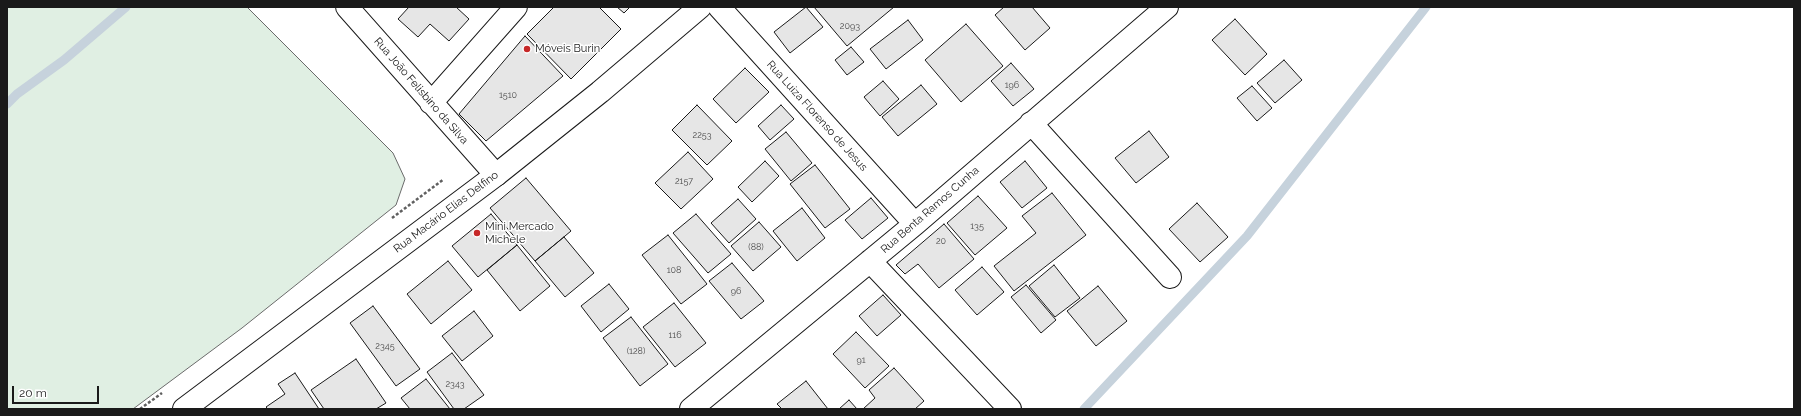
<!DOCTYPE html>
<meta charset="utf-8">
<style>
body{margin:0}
#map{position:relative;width:1801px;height:416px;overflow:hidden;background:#fff;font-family:Raleway,sans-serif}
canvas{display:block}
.frame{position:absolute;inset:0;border:8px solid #1a1a1a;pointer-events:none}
.scale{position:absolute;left:12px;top:386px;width:87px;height:18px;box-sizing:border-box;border:2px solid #1a1a1a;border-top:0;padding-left:5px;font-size:12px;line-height:14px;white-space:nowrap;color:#1a1a1a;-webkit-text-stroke:3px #fff;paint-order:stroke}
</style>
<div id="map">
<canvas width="1801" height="416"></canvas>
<div class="frame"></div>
<div class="scale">20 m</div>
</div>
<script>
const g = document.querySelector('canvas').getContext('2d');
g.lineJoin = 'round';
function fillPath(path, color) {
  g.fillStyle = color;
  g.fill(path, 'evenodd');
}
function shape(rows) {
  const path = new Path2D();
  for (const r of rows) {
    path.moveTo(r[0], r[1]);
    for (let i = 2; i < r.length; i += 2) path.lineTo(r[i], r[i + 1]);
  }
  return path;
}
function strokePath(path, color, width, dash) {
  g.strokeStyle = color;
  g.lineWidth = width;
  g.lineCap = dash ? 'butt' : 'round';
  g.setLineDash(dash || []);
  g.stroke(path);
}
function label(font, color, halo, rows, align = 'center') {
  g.font = font + ' Raleway,sans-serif';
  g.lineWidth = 3;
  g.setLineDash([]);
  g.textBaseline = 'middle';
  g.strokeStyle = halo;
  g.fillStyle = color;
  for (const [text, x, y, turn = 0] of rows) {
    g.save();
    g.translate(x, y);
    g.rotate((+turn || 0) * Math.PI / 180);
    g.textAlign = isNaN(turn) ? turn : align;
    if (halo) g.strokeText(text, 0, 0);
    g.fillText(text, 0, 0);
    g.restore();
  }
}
const green = shape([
 [7,7,247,7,393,153,405,179,396,205,242,328,133,409,7,409,7,7]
]);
const stream = shape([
 [7,104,17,94,64,60,126,7],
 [1084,409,1247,236,1426,7]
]);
const building = shape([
 [409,7,456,7,469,19,449,41,430,24,418,37,398,19,409,7],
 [554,7,599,7,621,29,571,79,527,34,554,7],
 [617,7,630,7,624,13,617,7],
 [806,7,823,27,790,53,774,32,806,7],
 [814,7,894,7,847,46,814,7],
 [1004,7,1032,7,1050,28,1025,50,995,15,1004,7],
 [1235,19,1267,54,1245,75,1212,40,1235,19],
 [908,20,923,40,886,69,870,49,908,20],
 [966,24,1003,66,961,102,925,60,966,24],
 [525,36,563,76,486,141,459,114,525,36],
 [851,47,864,62,847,75,835,60,851,47],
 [1284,60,1302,80,1275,103,1257,83,1284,60],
 [1011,63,1034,89,1013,106,991,81,1011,63],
 [745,68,769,92,736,123,713,99,745,68],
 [883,81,899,99,880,116,864,97,883,81],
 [921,85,937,104,898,136,882,117,921,85],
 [1252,86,1272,108,1257,121,1237,98,1252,86],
 [697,105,732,141,707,165,672,130,697,105],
 [781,105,794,119,770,140,758,126,781,105],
 [1149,131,1169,157,1136,183,1115,158,1149,131],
 [786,132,812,163,791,181,765,149,786,132],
 [688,152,713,179,681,209,655,183,688,152],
 [765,161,779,176,752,202,738,187,765,161],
 [1025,161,1047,188,1022,208,1000,182,1025,161],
 [815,165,850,209,825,228,790,184,815,165],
 [526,178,571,231,535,261,490,208,526,178],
 [1052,193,1086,235,1014,291,994,266,1036,233,1022,216,1052,193],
 [978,196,1007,228,975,255,947,223,978,196],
 [871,198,888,218,862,239,845,220,871,198],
 [738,199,756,219,729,243,711,223,738,199],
 [1197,203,1228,237,1200,262,1169,229,1197,203],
 [802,208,825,238,797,261,773,231,802,208],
 [491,214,517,245,478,277,452,246,491,214],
 [696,214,731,254,708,273,673,233,696,214],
 [759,222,781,247,753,271,731,246,759,222],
 [944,224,974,259,939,288,918,264,905,274,896,265,944,224],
 [668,235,707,284,681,304,642,255,668,235],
 [564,237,594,273,565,297,535,261,564,237],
 [517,245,550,286,520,311,487,270,517,245],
 [448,261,472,290,431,324,407,294,448,261],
 [732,263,764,301,741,319,709,281,732,263],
 [1054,265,1080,298,1055,317,1029,286,1054,265],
 [982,267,1004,292,977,315,955,290,982,267],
 [609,284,629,309,601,332,581,306,609,284],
 [1026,285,1056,320,1041,333,1011,297,1026,285],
 [1098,286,1127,321,1096,346,1067,311,1098,286],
 [883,295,901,315,877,336,859,316,883,295],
 [674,303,706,343,675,367,643,327,674,303],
 [373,306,420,369,396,386,350,323,373,306],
 [474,311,493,336,462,361,442,336,474,311],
 [631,317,668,364,640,386,603,338,631,317],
 [856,332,889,366,865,388,833,354,856,332],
 [452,353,484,395,464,409,454,409,427,372,452,353],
 [356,359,386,403,376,409,324,409,311,390,356,359],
 [894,368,924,401,915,409,863,409,875,398,869,390,894,368],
 [295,373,319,409,268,409,266,407,285,394,278,384,295,373],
 [426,379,450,409,410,409,401,398,426,379],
 [806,381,828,409,782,409,777,404,806,381],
 [849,400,857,409,839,409,849,400]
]);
const path = shape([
 [392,218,444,179],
 [140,409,162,393]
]);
const minor = shape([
 [347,7,496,175],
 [719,7,915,224],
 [431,103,516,7],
 [1031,123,1170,277],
 [870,261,1010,409],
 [691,409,915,224,1167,7]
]);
const secondary = shape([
 [184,409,496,175,600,92,700,7]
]);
const markers = [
 [527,49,4,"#c62828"],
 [477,233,4,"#c62828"]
];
const numberNames = [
 ["2093",850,26],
 ["196",1012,85],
 ["1510",508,95],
 ["2253",702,135],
 ["2157",684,181],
 ["135",977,226],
 ["20",941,241],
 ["(88)",756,247],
 ["108",674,270],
 ["96",736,291],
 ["116",675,335],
 ["2345",385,346],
 ["(128)",636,351],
 ["91",861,360],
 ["2343",455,384]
];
const poiNames = [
 ["Móveis Burin",535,49],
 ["Mini Mercado",485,227],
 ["Michele",485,240]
];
const streetNames = [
 ["Rua João Felisbino da Silva",421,91,49],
 ["Rua Luiza Florenso de Jesus",817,116,48],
 ["Rua Benta Ramos Cunha",930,210,-41],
 ["Rua Macário Elias Delfino",446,212,-37]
];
fillPath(green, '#e0efe3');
strokePath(green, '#6a6a6a', 1);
strokePath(stream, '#c6d2dc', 9);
fillPath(building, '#e6e6e6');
strokePath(building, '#1a1a1a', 1);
strokePath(minor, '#1a1a1a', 24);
strokePath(secondary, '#1a1a1a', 24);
strokePath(path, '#5f5f5f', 2.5, [3, 2]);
strokePath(minor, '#fff', 22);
strokePath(secondary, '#fff', 22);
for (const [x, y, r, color] of markers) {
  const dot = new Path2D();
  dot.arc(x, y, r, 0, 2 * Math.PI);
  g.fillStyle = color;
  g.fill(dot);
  strokePath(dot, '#fff', 1.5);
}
label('9px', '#4d4d4d', null, numberNames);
label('11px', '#1a1a1a', '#fff', poiNames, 'left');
label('11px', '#1a1a1a', '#fff', streetNames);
</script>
